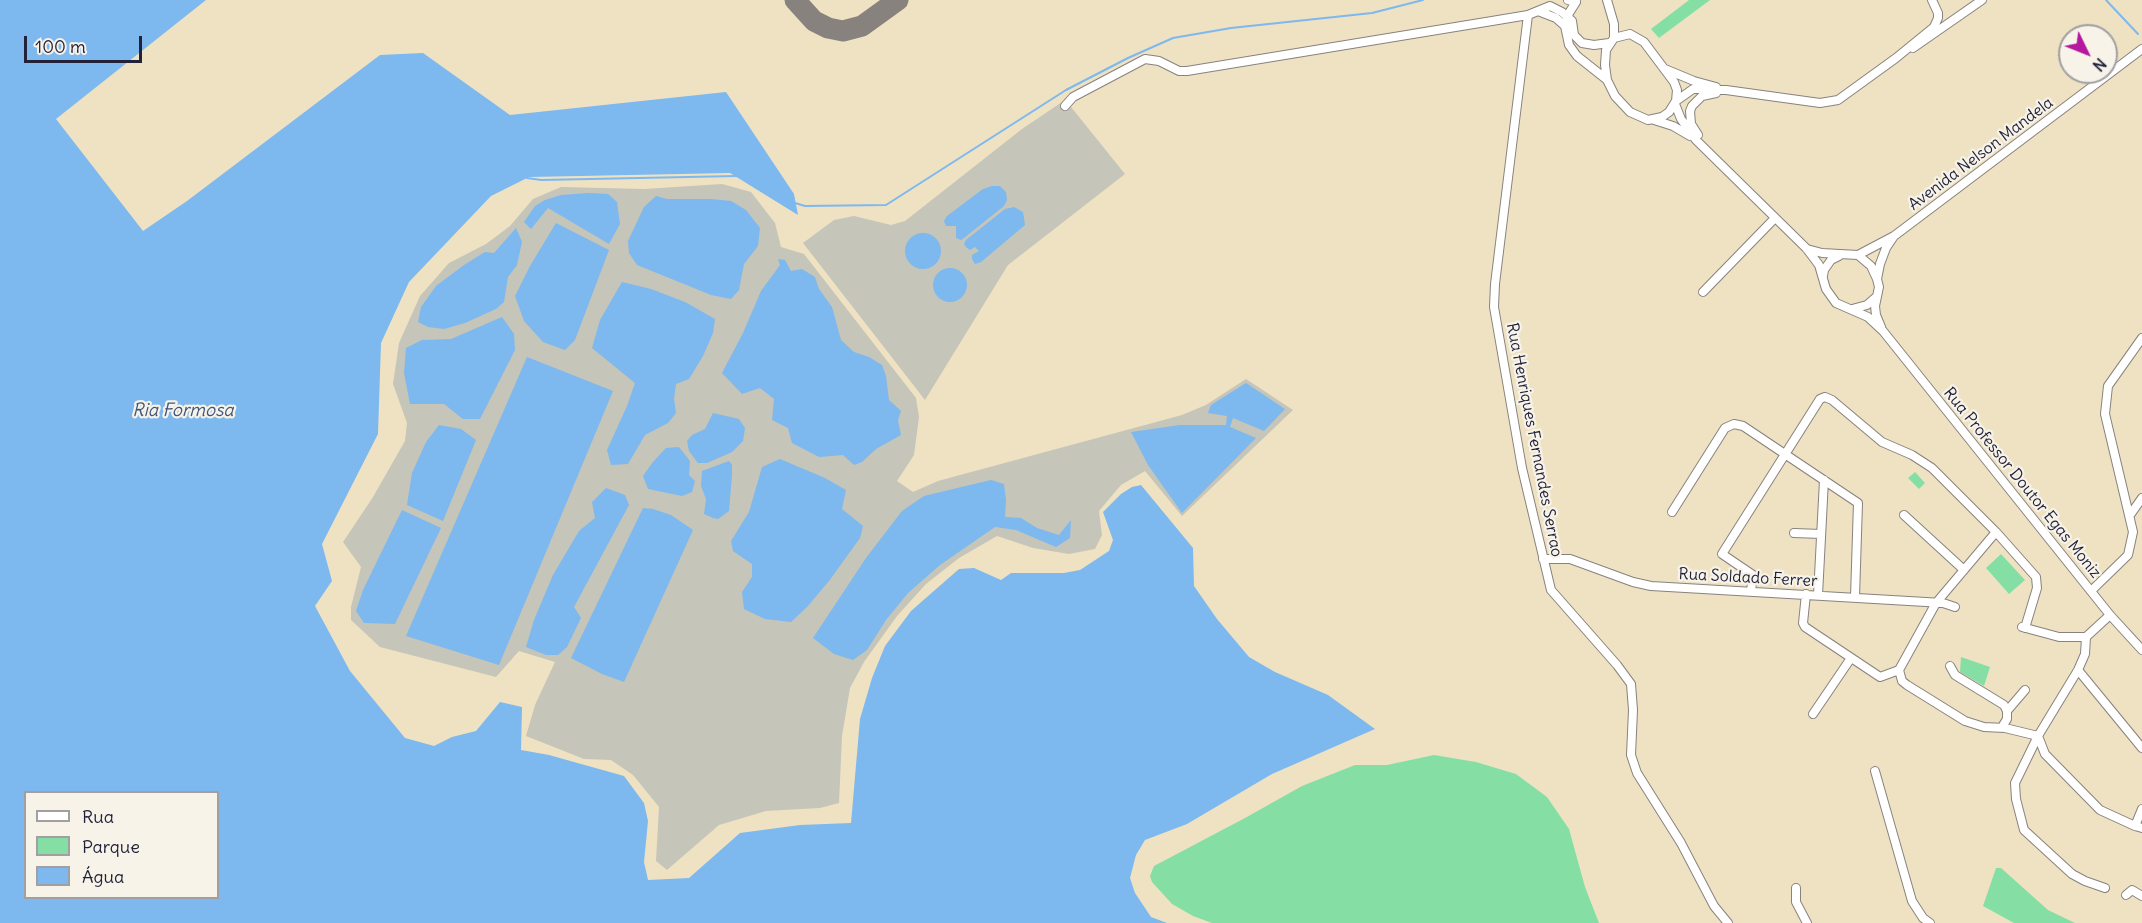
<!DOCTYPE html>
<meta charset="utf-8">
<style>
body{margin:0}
#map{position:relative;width:2142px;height:923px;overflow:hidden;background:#eee2c3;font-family:Delius,sans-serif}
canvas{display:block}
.legend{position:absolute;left:24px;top:791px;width:195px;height:108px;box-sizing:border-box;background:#f7f3e8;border:2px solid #a29fa3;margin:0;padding:8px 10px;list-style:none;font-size:18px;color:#22223b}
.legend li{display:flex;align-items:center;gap:12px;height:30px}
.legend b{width:30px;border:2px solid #a29fa3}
.north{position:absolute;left:2058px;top:24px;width:60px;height:60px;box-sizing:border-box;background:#f7f3e8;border:2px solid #a29fa3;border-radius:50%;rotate:133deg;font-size:16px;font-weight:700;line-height:24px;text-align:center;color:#22223b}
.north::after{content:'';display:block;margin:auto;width:21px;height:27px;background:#b5179e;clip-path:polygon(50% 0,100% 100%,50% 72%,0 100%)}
.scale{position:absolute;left:24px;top:36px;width:118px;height:27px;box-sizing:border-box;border:3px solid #22223b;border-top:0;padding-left:8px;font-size:18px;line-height:21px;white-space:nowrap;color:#22223b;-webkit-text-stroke:4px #f7f3e8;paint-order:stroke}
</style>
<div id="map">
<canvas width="2142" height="923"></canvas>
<ul class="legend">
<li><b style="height:8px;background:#fff"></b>Rua</li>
<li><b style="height:16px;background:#85dfa4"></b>Parque</li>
<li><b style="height:16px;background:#7db8ef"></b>Água</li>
</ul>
<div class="north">N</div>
<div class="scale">100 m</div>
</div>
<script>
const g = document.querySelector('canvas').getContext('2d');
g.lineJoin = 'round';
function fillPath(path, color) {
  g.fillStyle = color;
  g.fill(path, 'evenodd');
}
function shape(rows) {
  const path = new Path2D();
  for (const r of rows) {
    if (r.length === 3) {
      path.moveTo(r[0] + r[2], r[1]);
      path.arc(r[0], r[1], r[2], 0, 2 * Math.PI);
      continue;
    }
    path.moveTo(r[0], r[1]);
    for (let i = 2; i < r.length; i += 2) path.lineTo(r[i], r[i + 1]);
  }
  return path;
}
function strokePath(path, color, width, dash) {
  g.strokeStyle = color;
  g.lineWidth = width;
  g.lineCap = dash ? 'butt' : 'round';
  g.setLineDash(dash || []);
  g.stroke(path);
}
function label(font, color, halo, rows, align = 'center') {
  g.font = font + ' Delius,sans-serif';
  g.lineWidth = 4.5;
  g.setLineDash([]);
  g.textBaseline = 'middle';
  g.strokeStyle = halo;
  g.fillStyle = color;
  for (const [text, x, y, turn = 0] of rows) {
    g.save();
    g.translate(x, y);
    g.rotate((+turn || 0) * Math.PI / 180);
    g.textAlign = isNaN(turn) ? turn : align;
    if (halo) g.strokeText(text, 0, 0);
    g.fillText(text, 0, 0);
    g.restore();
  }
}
const industrial = shape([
 [1062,102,1068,109,1071,107,1125,174,1008,265,925,400,803,243,834,220,854,216,891,225,905,221,1022,129],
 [722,184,751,192,775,223,781,247,804,254,916,398,919,417,914,455,897,481,913,492,938,481,1182,415,1206,405,1246,379,1293,410,1182,516,1145,471,1121,485,1099,511,1102,535,1095,549,1069,554,1033,548,997,536,959,558,926,584,897,616,864,662,850,688,842,736,839,803,820,808,766,811,719,825,667,870,656,861,659,807,633,775,611,760,584,759,526,736,535,705,555,662,519,651,496,677,380,647,351,620,351,607,361,567,343,542,373,497,405,441,407,423,393,384,399,343,420,296,449,263,486,244,510,226,533,199,561,187,644,189]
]);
const green = shape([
 [1689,0,1710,0,1659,38,1651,29],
 [1915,472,1925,483,1919,489,1908,478],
 [2001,554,2025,580,2009,594,1986,568],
 [1961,657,1990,667,1984,686,1960,672],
 [1434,755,1476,762,1516,774,1547,797,1569,829,1585,887,1599,923,1212,923,1193,916,1172,904,1152,882,1150,876,1154,866,1245,818,1302,786,1355,765,1387,765],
 [1996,868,2001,868,2048,910,2075,923,2014,923,1983,906]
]);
const water = shape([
 [0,0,206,0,56,119,143,231,187,201,380,55,423,53,510,115,726,92,794,194,798,215,730,173,529,177,491,196,409,282,381,343,378,434,322,544,332,581,315,606,350,671,405,738,434,746,452,737,476,731,500,702,522,707,521,750,549,755,624,776,644,803,648,821,644,862,648,880,689,878,740,833,800,825,851,823,860,719,872,678,885,646,911,611,959,569,974,568,1001,580,1011,573,1064,573,1080,570,1109,551,1113,540,1103,512,1121,494,1132,487,1141,485,1193,548,1194,586,1217,619,1249,657,1275,672,1328,695,1375,729,1272,774,1187,824,1145,840,1136,855,1130,878,1135,893,1151,917,1167,923,0,923],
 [26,792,218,792,218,898,26,898],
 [992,186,1000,186,1006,192,1007,200,1004,206,964,238,961,240,956,238,956,226,946,226,944,221,947,216,983,189],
 [589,193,608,194,617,202,620,224,609,244,548,208,531,229,524,222,535,206,545,200,561,195],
 [656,196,667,199,711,199,731,201,746,210,760,228,758,246,744,264,739,290,731,299,711,295,637,265,629,253,628,241,644,207],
 [1014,207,1023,212,1025,225,981,262,975,264,972,259,972,255,979,251,975,247,970,250,966,247,964,244,966,240,1005,209],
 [556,223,609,250,575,340,565,350,543,342,524,321,515,296,530,266],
 [516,228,522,242,517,265,508,277,504,302,496,309,465,323,444,329,428,327,418,322,421,307,436,286,464,265,485,252,494,253],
 [923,251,18],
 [778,259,785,260,791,271,802,269,815,277,819,289,832,307,841,340,854,352,869,357,882,365,886,376,889,400,901,411,898,420,901,435,876,449,862,462,854,465,843,455,819,457,792,443,788,428,772,420,774,399,760,388,742,394,722,373,743,333,761,291,780,265],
 [950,285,17],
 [622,282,651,289,685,302,715,319,713,333,703,356,689,379,676,384,674,399,676,413,668,423,645,435,628,464,611,465,607,450,627,406,635,383,592,348,600,320],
 [502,317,514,334,515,350,480,419,463,419,444,404,410,404,404,373,406,348,422,340,451,339],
 [527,357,613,391,499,665,406,636],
 [1246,383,1285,409,1264,431,1233,418,1230,427,1256,438,1182,513,1148,465,1131,432,1180,425,1226,425,1227,416,1208,413,1211,405],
 [713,413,739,419,745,428,743,441,732,452,707,463,698,463,689,451,687,441,692,435,705,429],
 [439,425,461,429,476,440,443,521,407,505,412,473,426,442],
 [679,447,690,461,689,475,695,481,692,492,682,496,648,489,643,476,653,462,666,448],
 [780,459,825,478,846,490,842,509,863,526,860,538,829,581,807,607,791,622,765,619,744,609,742,592,752,577,752,564,733,551,731,541,749,512,762,467],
 [729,461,732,465,732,475,729,511,718,519,713,518,704,514,706,499,701,486,702,471],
 [991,480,1004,484,1006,500,1005,517,1021,518,1037,528,1059,535,1071,520,1070,538,1056,547,1016,530,995,527,940,565,908,593,886,620,867,650,853,660,834,654,813,638,866,558,902,511,924,496],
 [606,488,625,495,629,505,574,607,581,618,567,647,558,655,546,655,526,647,534,620,553,575,579,531,595,518,592,502],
 [643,508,653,509,671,515,693,530,624,682,602,674,571,658],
 [402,510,441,528,395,624,364,623,356,611,363,590]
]);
const stream = shape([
 [2106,0,2138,34],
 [527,178,541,180,737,176],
 [795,203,805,206,886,205,1066,90,1128,58,1173,38,1231,28,1372,13,1423,0]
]);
const taxiway = shape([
 [795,0,814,21,828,28,843,31,862,26,898,0]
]);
const minor = shape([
 [1568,0,1576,2,1569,13,1565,26,1569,45,1577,56,1606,79],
 [1607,0,1614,24,1614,38],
 [1538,11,1556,18,1565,26],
 [1528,15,1495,284,1494,307,1522,468,1551,590,1617,665,1631,684,1633,710,1631,755,1637,773,1681,843,1714,906,1728,923],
 [1630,34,1644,42,1674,82,1677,90,1676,101,1669,112,1662,117,1648,120,1630,112,1615,96,1607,80,1605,65,1606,50,1614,38,1630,34],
 [1913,48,1982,0],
 [1665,69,1694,81,1716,87],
 [1676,101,1693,89,1701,89,1726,90,1820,103,1838,100,1896,58,1934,27,1938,18,1938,13,1932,0],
 [1675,104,1681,119,1696,140,1807,249,1819,265,1826,289,1836,303,1868,317,1883,331,2110,615,2142,650],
 [1065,106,1073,97,1145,59,1159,61,1179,71,1187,71,1492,21,1528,15,1550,6,1562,12,1572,21,1574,35,1582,43,1594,45,1609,43],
 [1654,120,1673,126,1690,136],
 [1698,135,1691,124,1690,111,1692,106,1702,96,1716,93],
 [1807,249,1822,253,1858,255,1871,266,1877,279],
 [1858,255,1894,236,1910,224,2142,49],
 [1823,276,1824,270,1831,260,1839,256],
 [1703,292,1775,218],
 [1852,309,1867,305,1875,298],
 [1881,327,1876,315,1875,306,1879,287,1877,279,1880,264,1886,248,1894,236],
 [1672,512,1725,428,1734,424,1743,426,1858,503,1855,597],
 [1904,515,1964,570],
 [2130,515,2142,498],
 [1794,533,1821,534],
 [1543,559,1570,559,1633,582,1651,586,1943,603,1955,607],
 [1751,591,1753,575,1722,554,1820,399,1825,397,1832,400,1882,442,1912,455,1932,468,1996,532,2036,577,2037,588,2025,628],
 [2091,591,2128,555,2133,532,2105,414,2108,386,2142,338],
 [1806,594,1803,623,1805,627,1880,677,1899,670],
 [1818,595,1824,480],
 [2022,627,2059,637,2086,637],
 [1950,666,1955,675,2004,705,2007,711,2007,719,2002,727],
 [1899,670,1936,603,1996,532],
 [1899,670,1902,681,1907,685,1965,721,1984,727,2005,728,2038,736],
 [2078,670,2142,748],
 [2007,711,2025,690],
 [1813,714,1851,658],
 [2038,736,2045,754,2100,810,2135,826],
 [1875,771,1912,901,1923,918,1930,923],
 [2142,809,2135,826,2142,828],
 [1796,888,1796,902,1807,923],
 [2105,888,2085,881,2072,874,2024,830,2016,799,2015,783,2038,736,2078,670,2085,654,2086,637,2110,615],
 [2126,895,2132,890,2142,896]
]);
const streetNames = [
 ["Avenida Nelson Mandela",1981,154,-37],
 ["Rua Henriques Fernandes Serrao",1534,440,79],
 ["Rua Professor Doutor Egas Moniz",2022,483,51],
 ["Rua Soldado Ferrer",1748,578,3]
];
const waterNames = [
 ["Ria Formosa",183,411]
];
fillPath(industrial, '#c5c5b9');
fillPath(green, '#85dfa4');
fillPath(water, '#7db8ef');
strokePath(stream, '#7db8ef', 2);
strokePath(taxiway, '#88827f', 21);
strokePath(minor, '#88827f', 10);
strokePath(minor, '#fff', 8);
label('16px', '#22223b', '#f7f3e8', streetNames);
label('italic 18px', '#42567a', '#f7f3e8', waterNames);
</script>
